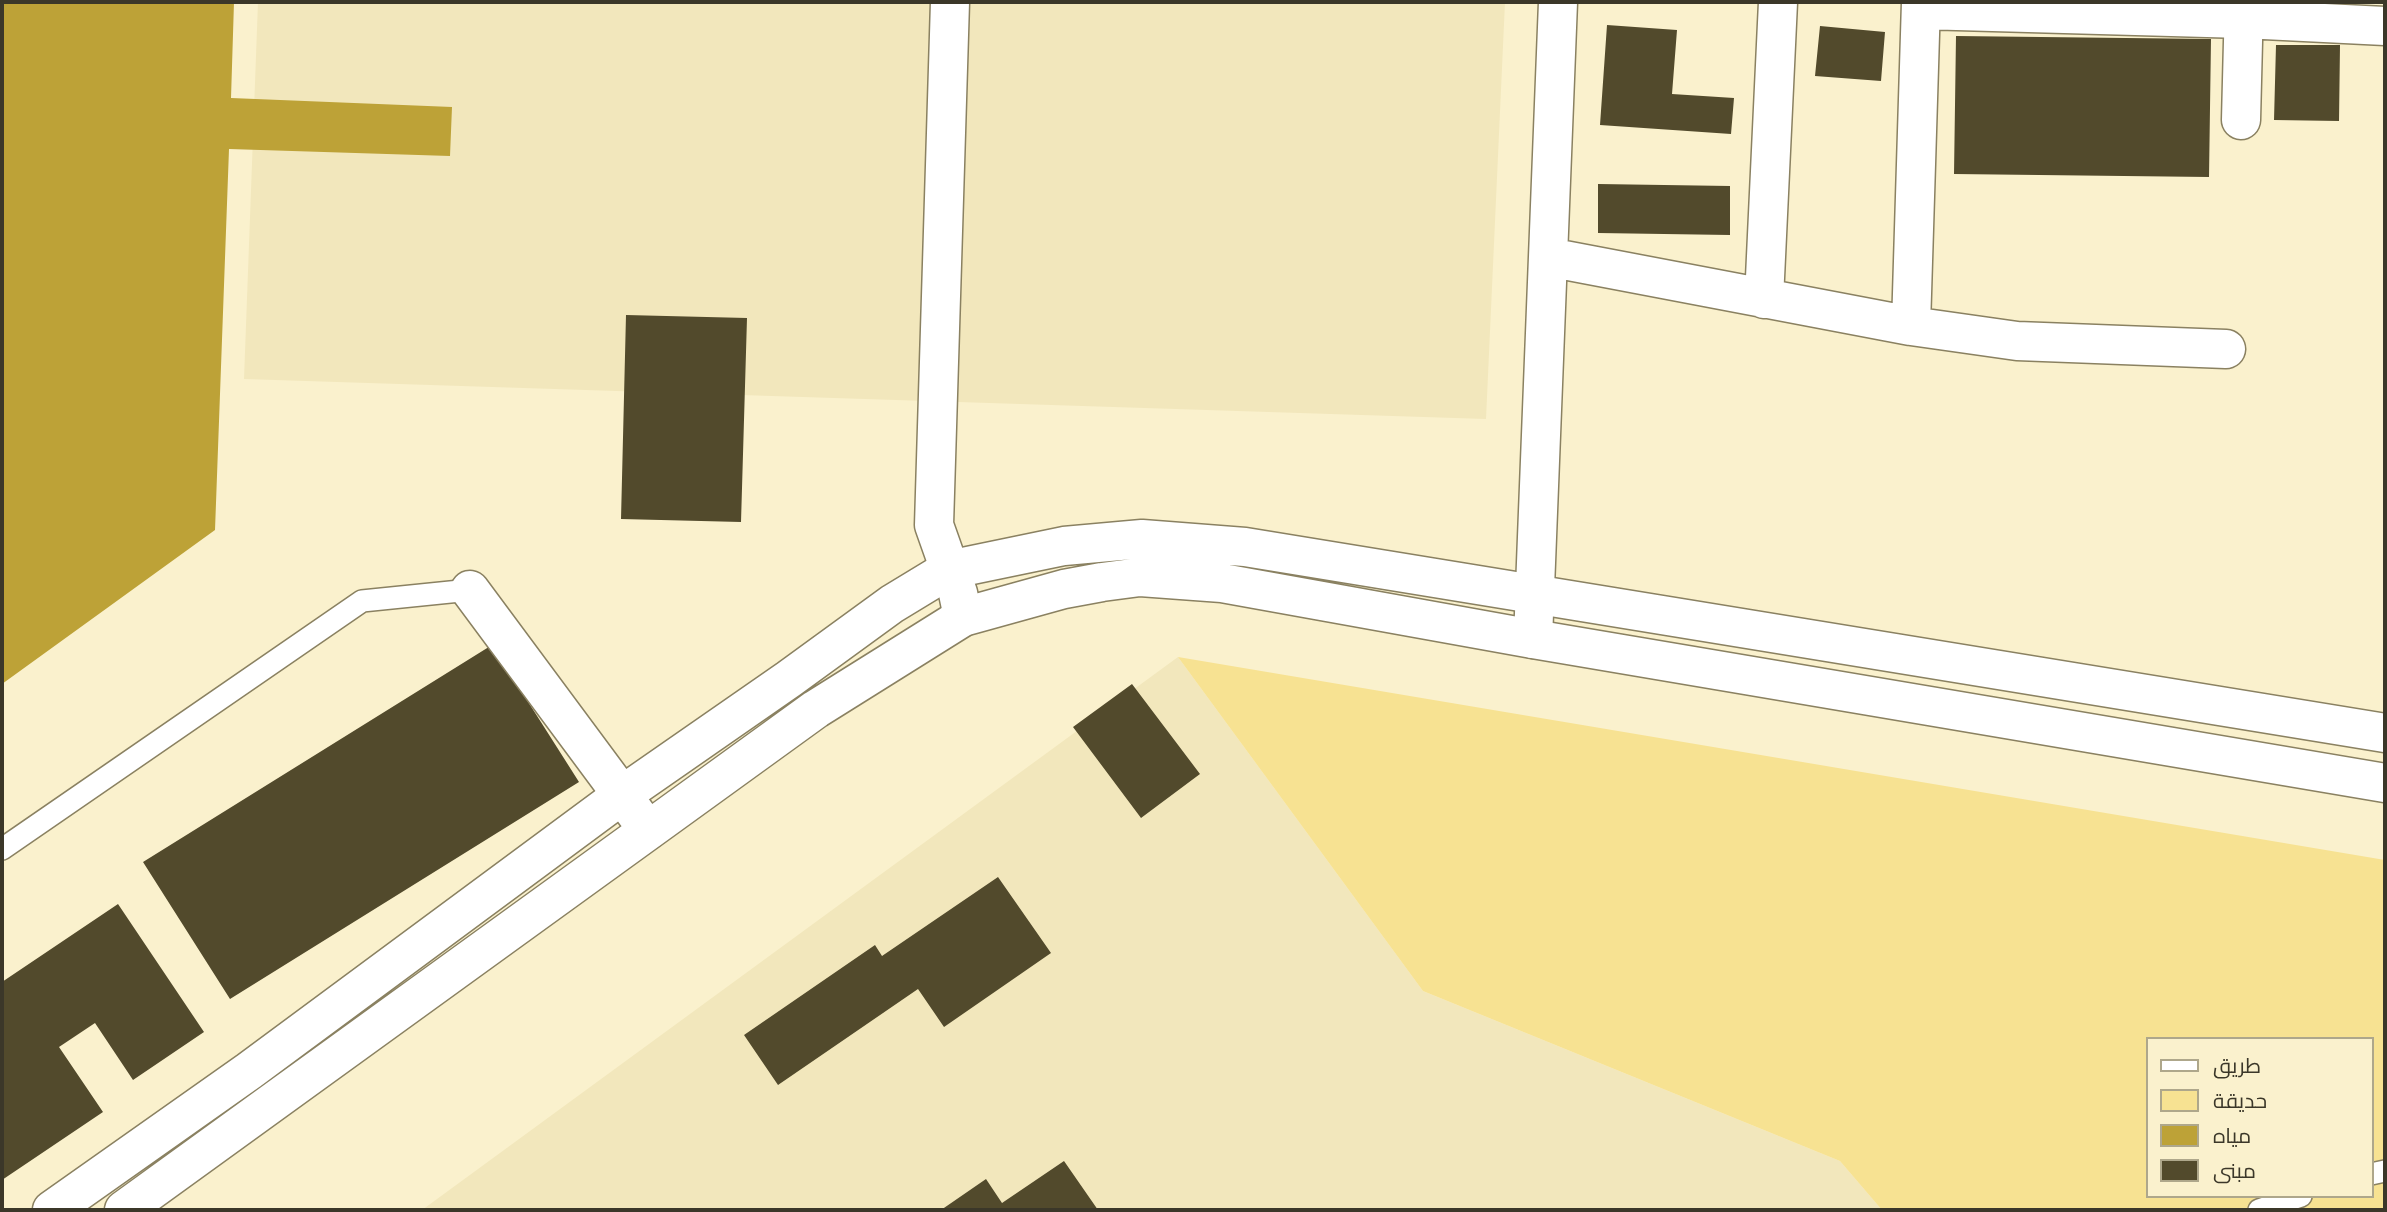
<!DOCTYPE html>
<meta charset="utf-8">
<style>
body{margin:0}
#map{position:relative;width:2387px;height:1212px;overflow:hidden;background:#faf1cd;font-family:"Nunito Sans",Cairo,sans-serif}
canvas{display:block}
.frame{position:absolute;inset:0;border:4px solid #3b3729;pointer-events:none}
.legend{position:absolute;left:2146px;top:1037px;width:228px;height:161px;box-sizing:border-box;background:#faf1cd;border:2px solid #aea78b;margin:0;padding:9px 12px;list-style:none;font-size:21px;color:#3b3729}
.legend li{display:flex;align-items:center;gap:14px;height:35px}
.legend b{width:35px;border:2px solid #aea78b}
</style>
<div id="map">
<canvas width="2387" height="1212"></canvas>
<div class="frame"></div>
<ul class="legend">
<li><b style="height:9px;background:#fff"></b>طريق</li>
<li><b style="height:19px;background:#f7e292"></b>حديقة</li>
<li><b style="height:19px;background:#bda237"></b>مياه</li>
<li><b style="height:19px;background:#524a2c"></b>مبنى</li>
</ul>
</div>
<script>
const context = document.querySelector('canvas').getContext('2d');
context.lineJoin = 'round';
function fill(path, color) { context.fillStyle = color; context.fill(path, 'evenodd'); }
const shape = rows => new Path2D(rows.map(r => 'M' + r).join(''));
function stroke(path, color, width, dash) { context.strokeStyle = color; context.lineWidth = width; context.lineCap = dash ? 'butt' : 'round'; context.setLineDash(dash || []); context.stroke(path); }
fill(shape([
 [258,2,1505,2,1486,419,244,379],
 [1178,657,1423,991,1840,1161,1882,1210,422,1210]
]), '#f2e7bc');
fill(shape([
 [1178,657,2385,860,2385,1210,1882,1210,1840,1161,1423,991],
 [2147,1039,2371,1039,2371,1196,2147,1196]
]), '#f7e292');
fill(shape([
 [2,2,234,2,231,98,452,107,450,156,229,149,215,530,2,684]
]), '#bda237');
fill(shape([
 [1607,25,1677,30,1672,94,1734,98,1731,134,1600,125],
 [1820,26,1885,32,1881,81,1815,76],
 [1956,36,2211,39,2209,177,1954,174],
 [2276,45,2340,45,2339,121,2274,120],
 [1598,184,1730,186,1730,235,1598,233],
 [626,315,747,318,741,522,621,519],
 [492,645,579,782,230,999,143,862],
 [1132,684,1200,774,1141,818,1073,727],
 [998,877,1051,953,944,1027,918,989,778,1085,744,1035,875,945,882,956],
 [118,904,204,1032,133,1080,95,1023,59,1047,103,1112,2,1180,2,982],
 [1064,1161,1098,1210,941,1210,986,1179,1002,1203]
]), '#524a2c');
const lane = shape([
 [2,849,362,601,470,590],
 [2371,1174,2385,1171],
 [2259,1210,2301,1196]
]);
const street = shape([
 [950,2,934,525,958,593,963,617],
 [1921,10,2243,19,2385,26],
 [2241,120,2244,2],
 [1548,257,1911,326,2017,341,2226,349],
 [1764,299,1778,2],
 [1911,326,1921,2],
 [470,590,648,830],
 [1533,639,1558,2]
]);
const secondary = shape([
 [52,1210,249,1071,622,795,789,679,892,604,948,570,1064,546,1142,539,1245,547,2385,733],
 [124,1210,816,709,963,617,1064,589,1102,582,1140,577,1222,583,1533,639,2385,783]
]);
stroke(lane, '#8a8161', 24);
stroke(street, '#8a8161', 41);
stroke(secondary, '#8a8161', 41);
stroke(lane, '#fff', 21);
stroke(street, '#fff', 38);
stroke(secondary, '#fff', 38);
</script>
